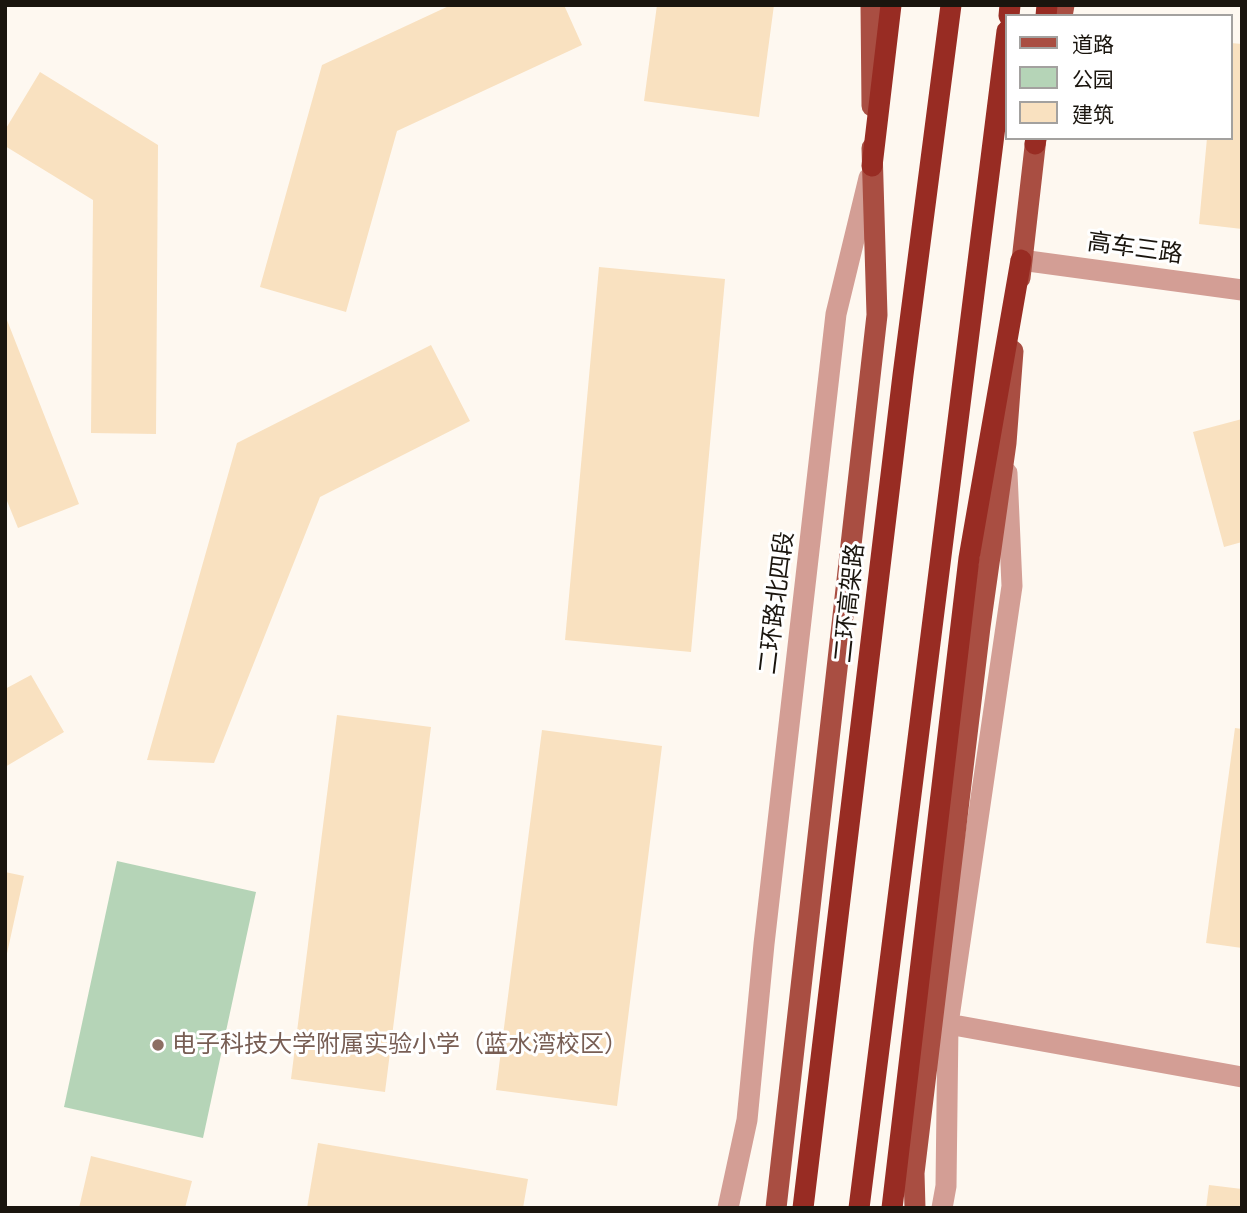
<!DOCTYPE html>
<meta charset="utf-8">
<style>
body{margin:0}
#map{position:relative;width:1247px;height:1213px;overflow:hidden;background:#fef8f0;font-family:Karla,"Noto Sans SC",sans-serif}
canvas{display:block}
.frame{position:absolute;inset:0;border:7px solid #1a150e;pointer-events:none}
.legend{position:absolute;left:1005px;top:14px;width:228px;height:126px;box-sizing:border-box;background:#fff;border:2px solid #a3a19f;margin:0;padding:9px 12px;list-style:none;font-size:21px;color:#1a150e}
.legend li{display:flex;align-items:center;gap:14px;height:35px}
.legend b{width:35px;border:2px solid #a3a19f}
</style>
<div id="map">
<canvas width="1247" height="1213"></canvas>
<div class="frame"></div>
<ul class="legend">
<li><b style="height:9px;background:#a94e42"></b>道路</li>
<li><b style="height:19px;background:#b5d4b7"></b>公园</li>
<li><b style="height:19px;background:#f9e1c0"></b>建筑</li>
</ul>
</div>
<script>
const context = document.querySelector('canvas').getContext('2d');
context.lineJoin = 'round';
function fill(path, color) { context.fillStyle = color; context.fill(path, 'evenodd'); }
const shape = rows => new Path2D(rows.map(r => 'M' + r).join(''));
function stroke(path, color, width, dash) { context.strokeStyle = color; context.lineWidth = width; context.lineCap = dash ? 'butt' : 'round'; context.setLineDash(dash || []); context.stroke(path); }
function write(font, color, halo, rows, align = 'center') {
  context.font = font + ' Karla,"Noto Sans SC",sans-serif'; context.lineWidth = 6; context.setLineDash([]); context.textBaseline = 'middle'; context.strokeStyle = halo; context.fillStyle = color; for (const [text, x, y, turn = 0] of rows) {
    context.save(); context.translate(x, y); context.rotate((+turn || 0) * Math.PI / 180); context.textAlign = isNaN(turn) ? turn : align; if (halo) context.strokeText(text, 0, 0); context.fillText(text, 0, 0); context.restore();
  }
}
fill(shape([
 [117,861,256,892,203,1138,64,1107]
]), '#b5d4b7');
fill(shape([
 [451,5,564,5,582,45,397,131,346,312,260,287,322,65],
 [657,5,774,5,759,117,644,101],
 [1231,43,1242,44,1242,229,1199,224,1207,138,1231,138],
 [40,72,158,145,156,434,91,433,93,200,5,146,5,130],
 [599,267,725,279,691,652,565,640],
 [5,315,79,504,18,528,5,496],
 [431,345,470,421,320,497,214,763,147,760,237,443],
 [1242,419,1242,542,1224,547,1193,432],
 [31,675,64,732,5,767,5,689],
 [337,715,431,727,385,1092,291,1079],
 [1235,728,1242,729,1242,948,1206,943],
 [542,730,662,746,617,1106,496,1090],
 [5,872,24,876,6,958,5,957],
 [318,1143,528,1179,523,1208,307,1208],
 [91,1156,192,1181,185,1208,79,1208],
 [1209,1185,1242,1189,1242,1208,1206,1208]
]), '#f9e1c0');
stroke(shape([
 [1021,260,1242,290],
 [948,1024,1242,1077],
 [728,1208,747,1120,764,944,836,314,869,178],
 [942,1208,946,1186,948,1024,1012,586,1007,473]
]), '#d39e95', 21);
stroke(shape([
 [871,5,872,106],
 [1062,16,1064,5],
 [1020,278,1036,138],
 [776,1208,877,315,872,148],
 [915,1208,914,1173,980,627,1006,443,1013,351]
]), '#a94e42', 21);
stroke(shape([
 [1009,16,1010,5],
 [1046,16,1047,5],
 [1035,144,1036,138],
 [872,166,891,5],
 [803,1208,903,375,951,5],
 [859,1208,1007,31],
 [892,1208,969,558,1021,260]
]), '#982c23', 21);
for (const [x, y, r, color] of [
 [158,1045,7,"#8d6e63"]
]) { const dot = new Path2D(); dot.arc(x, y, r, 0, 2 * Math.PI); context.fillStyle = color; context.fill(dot); stroke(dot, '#fff', 2.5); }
write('24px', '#1a150e', '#fff', [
 ["高车三路",1135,249,8],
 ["二环路北四段",777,603,-83],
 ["二环高架路",850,603,-84]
]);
write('24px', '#785e54', '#fff', [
 ["电子科技大学附属实验小学（蓝水湾校区）",172,1045]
], 'left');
</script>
